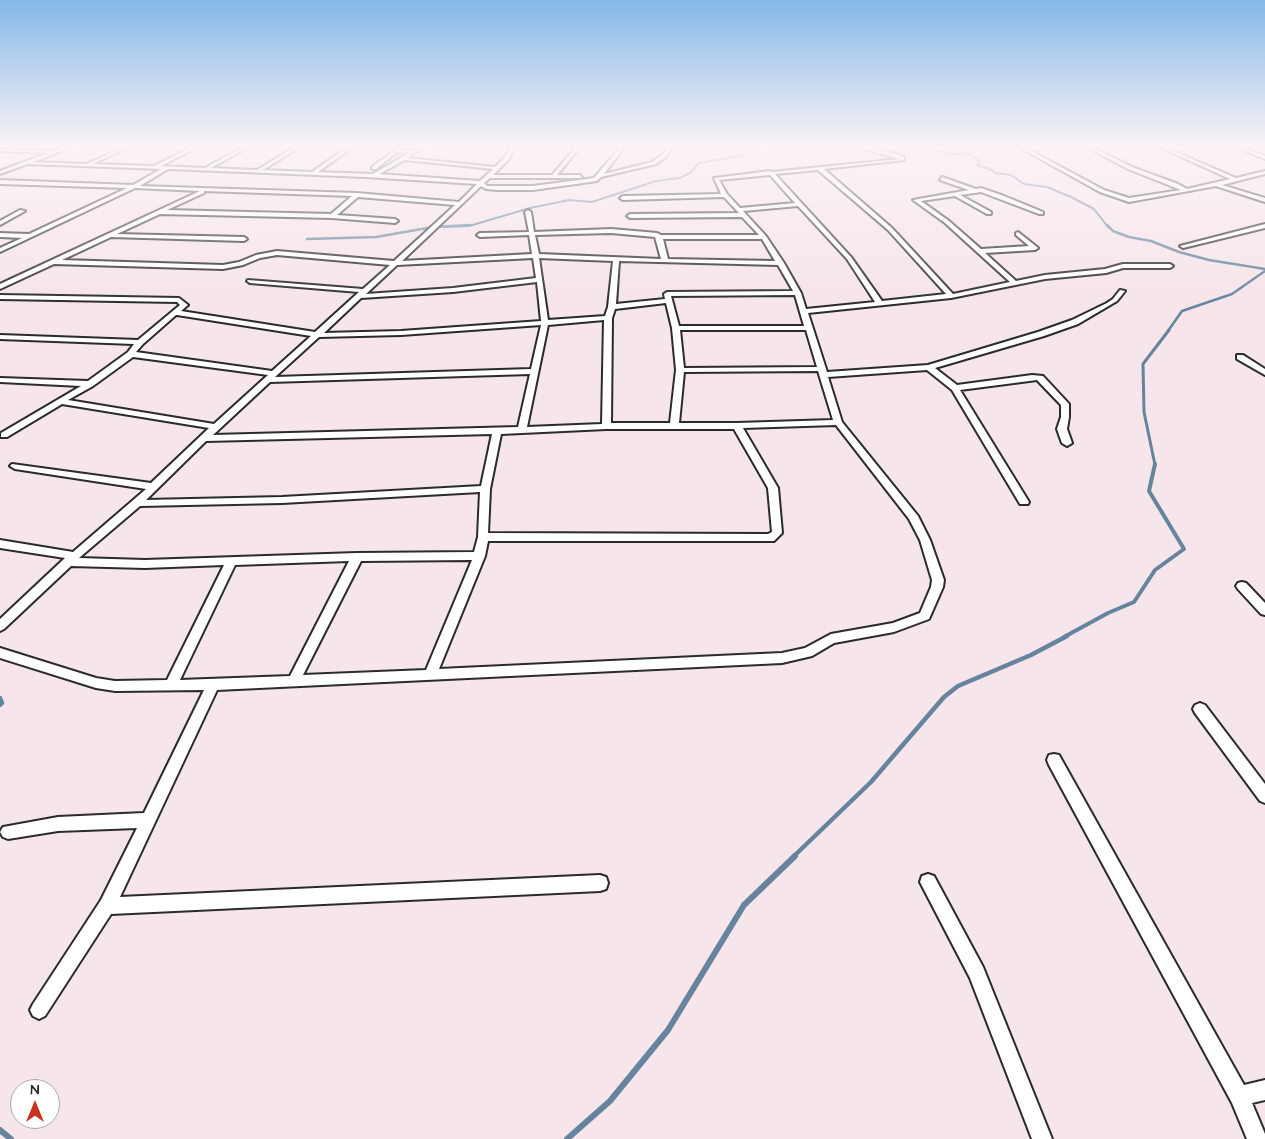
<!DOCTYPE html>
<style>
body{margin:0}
#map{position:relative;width:1265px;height:1139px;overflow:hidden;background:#f6e5ea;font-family:"Architects Daughter",sans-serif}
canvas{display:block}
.north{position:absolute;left:10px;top:1079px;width:50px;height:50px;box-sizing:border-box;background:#fff;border:1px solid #aaa;border-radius:50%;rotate:0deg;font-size:14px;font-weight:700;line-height:20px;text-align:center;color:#2b2b2b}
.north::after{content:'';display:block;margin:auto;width:18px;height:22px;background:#c8321e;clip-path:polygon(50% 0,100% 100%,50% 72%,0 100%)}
</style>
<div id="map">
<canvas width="1265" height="1139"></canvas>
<div class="north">N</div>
</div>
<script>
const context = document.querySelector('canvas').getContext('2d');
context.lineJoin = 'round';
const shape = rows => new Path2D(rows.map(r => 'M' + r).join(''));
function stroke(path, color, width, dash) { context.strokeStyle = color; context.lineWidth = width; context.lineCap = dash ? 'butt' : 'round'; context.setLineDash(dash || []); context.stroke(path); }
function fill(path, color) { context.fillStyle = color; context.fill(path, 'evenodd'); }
stroke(shape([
 [904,145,953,154,974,153,958,145],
 [963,153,971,155,980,162,977,165,992,170,995,173,1011,175,1024,184,1047,187,1071,197,1094,209,1108,227],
 [444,227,469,226,530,208,569,200,592,202,656,181,680,178,690,173,699,163,739,156,759,147,777,145]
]), '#66849d', 2);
stroke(shape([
 [1107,225,1113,231,1129,237,1151,241,1179,252,1209,260,1265,269],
 [307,239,376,237,433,227,471,225],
 [1168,331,1182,311,1232,294,1265,271]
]), '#66849d', 2.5);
stroke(shape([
 [1155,465,1144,412,1143,364,1169,330]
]), '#66849d', 3);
stroke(shape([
 [1064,637,1108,613,1134,602,1155,570,1184,549,1149,491,1155,464]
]), '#66849d', 4);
stroke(shape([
 [0,698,2,703,0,705],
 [793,857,871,782,944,697,958,686,1031,655,1067,636]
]), '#66849d', 4.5);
stroke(shape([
 [0,1130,11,1139],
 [567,1139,610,1101,668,1030,744,905,795,856]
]), '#66849d', 6);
const minor = shape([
 [71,145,76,145,34,162,87,164,128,145,133,145,93,164,154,166,196,145,201,145,161,166,205,168,247,145,252,145,211,168,257,170,298,145,303,145,263,170,312,172,351,145,356,145,318,172,373,174,409,153,397,152,376,169,372,169,372,167,402,145,406,145,401,150,412,151,421,145,426,145,408,158,495,167,504,158,512,145,516,145,508,160,493,175,552,175,578,145,582,145,557,175,580,175,582,178,490,178,484,183,487,186,533,186,594,178,622,145,626,145,604,174,652,162,662,155,670,145,674,145,666,157,656,164,601,177,597,181,533,190,497,190,486,189,481,186,402,261,532,254,529,235,480,237,477,235,480,233,529,232,525,212,528,210,531,212,534,232,611,229,657,233,661,235,759,235,742,217,630,218,627,216,630,214,739,213,724,197,623,200,620,198,623,196,721,194,714,178,770,171,772,172,900,159,863,149,865,147,893,153,904,157,904,160,824,169,892,228,953,294,1010,282,945,223,913,200,969,190,940,180,942,177,976,189,981,188,1004,196,1043,212,1043,214,1039,214,981,192,960,195,991,212,991,214,987,214,955,196,921,201,949,221,981,249,1029,246,1016,235,1016,233,1018,232,1037,247,1038,248,1035,250,985,253,1016,281,1045,275,1105,269,1123,264,1170,264,1173,266,1170,268,1123,268,1106,273,1045,279,951,298,808,313,827,372,928,365,1038,332,1072,320,1107,303,1113,299,1120,290,1125,291,1117,301,1078,324,1044,336,935,368,957,385,1032,375,1043,376,1069,404,1069,417,1067,429,1072,443,1067,446,1062,443,1057,429,1061,417,1061,405,1037,380,960,390,1029,502,1028,504,1020,504,952,390,927,370,828,377,842,422,918,516,930,540,944,580,943,587,929,619,894,632,834,643,812,656,782,663,217,690,120,897,600,875,606,877,608,883,606,889,600,891,111,914,45,1016,39,1019,33,1016,30,1010,33,1004,101,900,137,828,58,831,8,839,3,837,0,832,3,827,58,817,144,813,204,690,115,691,96,688,0,658,0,648,96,678,115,681,167,680,224,565,145,568,71,566,4,629,0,631,0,619,65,558,0,548,0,540,73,552,146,489,15,469,10,466,12,464,151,483,209,428,62,404,7,437,1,437,1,433,81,386,0,382,0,378,88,381,128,352,134,344,0,339,0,335,138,340,180,305,177,302,0,299,0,295,179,298,188,305,181,311,315,332,359,292,250,283,247,281,248,280,363,289,390,265,277,255,260,258,243,265,223,269,54,264,0,289,0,284,200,191,135,188,0,252,0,248,22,238,0,237,0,233,29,234,127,188,0,184,0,180,133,185,161,169,27,164,0,174,0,171,48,153,0,151,0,149,54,151,71,145],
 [405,160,493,169,480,181,379,174,405,160],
 [168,169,365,177,477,184,459,202,357,193,140,186,168,169],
 [818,170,888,230,946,294,882,301,851,257,775,174,818,170],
 [770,175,795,203,740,208,727,194,719,180,770,175],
 [204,191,352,196,331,214,167,210,204,193,204,191],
 [358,197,455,205,394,261,277,251,256,255,239,262,223,265,62,260,111,237,244,241,247,239,244,237,117,234,160,214,332,218,395,223,398,221,395,219,337,215,358,197],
 [798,206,847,259,875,302,806,309,801,293,784,263,766,236,743,211,798,206],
 [611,233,655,237,661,259,539,254,535,235,611,233],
 [663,239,762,239,775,261,668,259,663,239],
 [533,258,536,278,453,288,366,294,397,265,533,258],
 [539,258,613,261,608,307,605,316,548,320,539,258],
 [619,261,778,265,793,291,667,292,664,294,665,299,616,304,619,261],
 [537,282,541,321,401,331,324,333,361,298,453,292,537,282],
 [795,295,804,326,679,326,671,296,795,295],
 [666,303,672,328,676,370,670,423,611,423,612,318,615,309,666,303],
 [176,315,177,315,311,336,272,371,136,352,143,344,176,315],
 [604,320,602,424,527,427,548,325,604,320],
 [541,325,531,369,275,377,319,337,401,335,541,325],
 [680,330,806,330,817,367,684,368,680,330],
 [133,357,268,375,214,424,68,400,93,386,133,357],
 [818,371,833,420,737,423,679,423,684,372,818,371],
 [530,374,518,427,213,435,270,382,530,374],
 [836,425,909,519,920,540,932,580,931,587,920,613,893,623,831,634,805,648,782,653,439,669,485,556,488,541,774,541,782,533,778,488,743,428,836,425],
 [606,429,734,429,768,488,772,532,768,534,488,533,490,489,501,434,606,429],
 [492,434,481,486,282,497,146,500,206,441,492,434],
 [480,492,478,537,474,552,357,553,145,560,79,558,140,506,282,503,480,492],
 [472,560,426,670,303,675,361,561,472,560],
 [349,561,290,676,180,680,235,565,349,561],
 [452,145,457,145,458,146,456,147,452,145],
 [1015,145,1020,145,1104,190,1129,198,1181,190,1128,169,1083,145,1088,145,1132,167,1178,184,1187,189,1230,179,1155,145,1160,145,1236,178,1265,171,1265,174,1222,185,1265,198,1265,202,1216,186,1129,202,1100,192,1015,145],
 [1230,145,1235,145,1265,156,1265,159,1230,145],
 [20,210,25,211,0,225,0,221,20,210],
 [1265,224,1265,228,1183,248,1180,246,1265,224],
 [1237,355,1243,355,1265,369,1265,375,1237,359,1237,355],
 [1242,582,1246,583,1265,603,1265,615,1261,614,1238,589,1236,586,1238,583,1242,582],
 [1200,703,1205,705,1265,784,1265,803,1260,801,1195,713,1193,709,1195,705,1200,703],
 [1054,754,1059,755,1244,1085,1265,1080,1265,1100,1252,1103,1265,1134,1265,1139,1247,1139,1232,1103,1049,765,1047,760,1049,755,1054,754],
 [928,874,934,876,983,967,1052,1139,1032,1139,970,978,920,882,922,876,928,874]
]);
stroke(minor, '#2b2b2b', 4);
fill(minor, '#fff');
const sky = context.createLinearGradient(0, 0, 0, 304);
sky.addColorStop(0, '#84b8e8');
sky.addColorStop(0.48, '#fbf3f6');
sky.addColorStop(1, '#fbf3f600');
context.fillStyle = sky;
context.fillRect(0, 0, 1265, 304);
</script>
